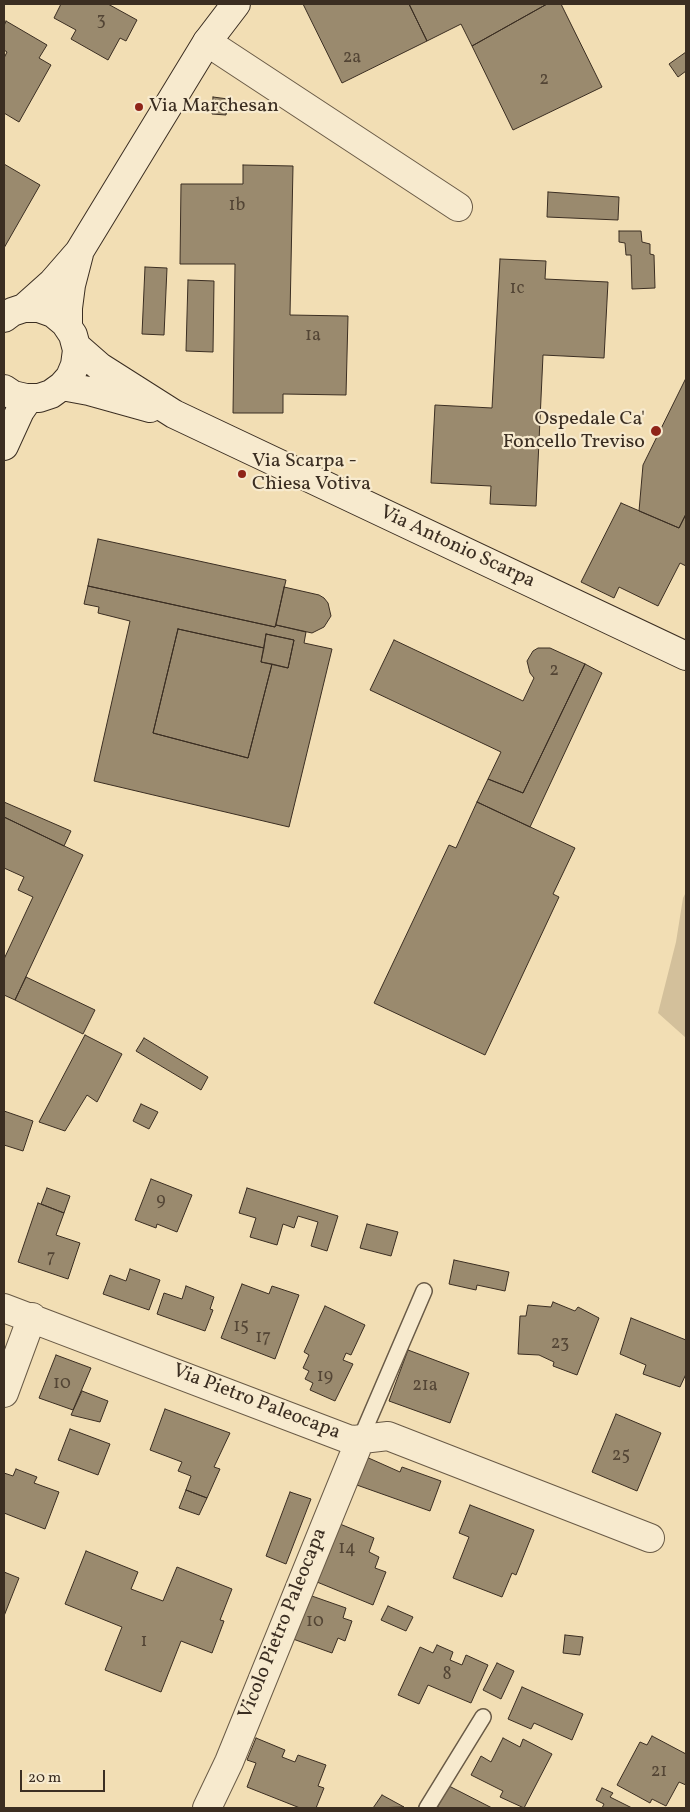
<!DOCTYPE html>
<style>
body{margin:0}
#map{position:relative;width:690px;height:1812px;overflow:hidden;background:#f2deb4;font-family:Vollkorn,serif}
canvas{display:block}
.frame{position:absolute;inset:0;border:5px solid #3b2e22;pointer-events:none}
.scale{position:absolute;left:20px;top:1770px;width:85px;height:22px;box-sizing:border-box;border:2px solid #3b2e22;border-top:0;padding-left:6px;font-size:15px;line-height:18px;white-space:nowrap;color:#3b2e22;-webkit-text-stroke:4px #f7eace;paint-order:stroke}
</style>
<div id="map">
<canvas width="690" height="1812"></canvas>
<div class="frame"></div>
<div class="scale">20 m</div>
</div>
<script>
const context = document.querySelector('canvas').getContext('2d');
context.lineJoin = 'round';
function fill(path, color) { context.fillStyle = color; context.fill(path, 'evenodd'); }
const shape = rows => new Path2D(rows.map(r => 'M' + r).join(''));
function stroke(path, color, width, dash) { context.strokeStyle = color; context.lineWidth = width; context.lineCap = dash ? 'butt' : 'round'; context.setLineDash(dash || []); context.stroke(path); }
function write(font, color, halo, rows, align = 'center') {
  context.font = font + ' Vollkorn,serif'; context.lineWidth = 4.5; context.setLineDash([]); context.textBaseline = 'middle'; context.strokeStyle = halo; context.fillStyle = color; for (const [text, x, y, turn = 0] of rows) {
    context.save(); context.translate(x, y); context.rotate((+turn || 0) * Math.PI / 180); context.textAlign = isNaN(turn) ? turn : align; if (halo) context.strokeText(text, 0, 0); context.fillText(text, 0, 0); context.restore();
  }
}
fill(shape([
 [686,892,686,1038,658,1013,676,942,683,898]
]), '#d3c09b');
const building = shape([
 [61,4,108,4,137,20,126,41,120,38,108,60,71,39,76,30,54,18,61,4],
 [303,4,409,4,427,41,342,83,303,4],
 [409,4,547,4,472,46,461,24,427,41,409,4],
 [547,4,561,4,602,87,513,130,472,46,547,4],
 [6,21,47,45,39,58,51,65,19,122,4,113,4,58,7,52,4,50,4,26,6,21],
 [686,52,686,71,678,77,669,64,686,52],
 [213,97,228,99,226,115,212,114,213,97],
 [4,164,40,185,4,248,4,164],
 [243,165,293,166,290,315,348,316,346,395,283,394,283,413,233,413,235,264,180,264,181,184,243,184,243,165],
 [548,192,619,197,618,220,547,217,548,192],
 [619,231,641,231,642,242,650,244,650,254,654,255,655,288,632,289,631,255,626,255,625,243,619,242,619,231],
 [500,259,546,261,545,279,608,282,604,358,543,355,536,506,490,504,491,486,431,483,435,405,492,408,500,259],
 [145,267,167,268,164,335,142,334,145,267],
 [188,280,214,281,213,352,186,351,188,280],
 [686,378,686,514,679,528,639,511,643,465,686,378],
 [621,503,679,528,686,514,686,566,680,563,658,606,619,587,614,598,581,582,621,503],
 [98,539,286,580,275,627,88,586,98,539],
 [88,586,275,627,276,625,306,632,304,643,332,649,289,827,94,781,130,621,98,613,99,607,84,604,88,586],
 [178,629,264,648,266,634,294,640,288,668,272,664,248,758,153,733,178,629],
 [284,587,319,595,324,598,328,603,331,616,324,627,312,633,276,625,284,587],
 [178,629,264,648,261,662,272,664,248,758,153,733,178,629],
 [266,634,294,640,288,668,261,662,266,634],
 [394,640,523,701,534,678,530,673,527,661,533,651,538,648,550,648,585,664,523,793,488,779,501,752,370,690,394,640],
 [585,664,602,673,530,827,477,802,488,779,523,793,585,664],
 [4,802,71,831,64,846,4,817,4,802],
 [477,802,575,848,553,894,559,897,485,1055,374,1003,449,845,456,848,477,802],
 [4,817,83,855,15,1000,4,995,4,959,33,897,18,890,24,877,4,868,4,817],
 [26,977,95,1010,83,1034,15,1000,26,977],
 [85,1035,122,1054,97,1102,87,1095,65,1131,39,1122,85,1035],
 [144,1038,208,1077,201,1090,136,1051,144,1038],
 [141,1104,158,1112,149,1129,133,1121,141,1104],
 [4,1111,33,1121,23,1151,4,1145,4,1111],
 [151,1179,192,1195,177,1232,157,1224,156,1228,135,1220,151,1179],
 [47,1188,70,1196,64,1213,41,1204,47,1188],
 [247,1188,338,1216,327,1251,311,1246,318,1222,298,1216,294,1228,283,1224,277,1245,250,1237,256,1218,239,1213,247,1188],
 [38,1203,64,1213,56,1235,80,1243,68,1279,18,1262,38,1203],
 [367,1224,398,1232,391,1256,360,1248,367,1224],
 [454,1260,509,1272,505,1291,477,1285,476,1290,449,1284,454,1260],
 [130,1269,160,1280,149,1310,103,1294,110,1275,126,1281,130,1269],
 [242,1284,269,1294,272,1286,299,1295,275,1359,221,1338,242,1284],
 [186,1286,214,1297,210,1309,213,1310,205,1331,157,1314,164,1293,182,1299,186,1286],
 [553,1302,575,1311,578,1307,599,1318,577,1375,553,1366,554,1362,539,1355,518,1354,520,1316,526,1316,528,1305,551,1307,553,1302],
 [325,1306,365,1325,351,1355,346,1353,343,1360,353,1364,335,1401,310,1390,313,1383,305,1379,309,1371,303,1368,309,1355,304,1352,325,1306],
 [631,1318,686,1340,686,1374,680,1387,643,1374,646,1365,620,1354,631,1318],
 [408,1350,469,1373,450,1423,389,1401,408,1350],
 [56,1355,91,1368,73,1410,39,1398,56,1355],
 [82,1391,108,1401,100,1422,71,1415,82,1391],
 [165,1409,230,1433,214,1467,220,1469,207,1498,186,1490,191,1476,178,1471,182,1462,150,1450,165,1409],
 [616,1414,661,1433,637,1491,592,1472,616,1414],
 [70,1429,110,1444,98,1475,58,1460,70,1429],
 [364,1456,400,1472,402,1467,441,1481,430,1511,354,1484,364,1456],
 [16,1469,37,1477,34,1483,59,1492,45,1529,4,1513,4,1473,13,1476,16,1469],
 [186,1490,207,1498,199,1515,179,1508,186,1490],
 [290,1492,311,1499,286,1564,266,1556,290,1492],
 [470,1505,534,1530,516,1575,512,1573,502,1597,453,1578,469,1537,459,1533,470,1505],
 [340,1524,374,1538,369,1552,379,1557,375,1568,386,1572,373,1605,317,1582,340,1524],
 [86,1551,138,1572,131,1589,163,1601,177,1567,232,1589,220,1620,224,1621,212,1653,181,1641,161,1692,105,1670,122,1627,65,1604,86,1551],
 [4,1572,19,1578,4,1616,4,1572],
 [309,1595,346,1608,343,1618,352,1621,345,1641,338,1638,332,1653,293,1639,309,1595],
 [388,1606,413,1617,406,1631,381,1620,388,1606],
 [565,1635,583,1637,580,1655,563,1653,565,1635],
 [437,1645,453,1652,450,1660,462,1665,466,1655,488,1665,471,1703,428,1685,419,1704,398,1695,420,1647,433,1653,437,1645],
 [497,1663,514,1671,501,1699,483,1690,497,1663],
 [522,1687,583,1714,572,1740,534,1723,531,1729,508,1719,522,1687],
 [652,1736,686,1754,686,1785,679,1782,666,1806,652,1799,650,1803,617,1785,640,1742,647,1745,652,1736],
 [256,1738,285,1750,282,1757,295,1762,298,1755,326,1765,318,1786,324,1788,316,1808,300,1808,247,1787,256,1763,247,1760,256,1738],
 [503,1738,520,1747,523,1739,552,1754,524,1808,500,1797,503,1791,471,1775,481,1756,491,1762,503,1738],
 [449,1786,492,1808,437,1808,449,1786],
 [602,1788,613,1793,610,1797,632,1808,602,1808,604,1804,596,1800,602,1788],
 [382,1795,404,1807,373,1808,382,1795]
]);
fill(building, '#9a8a6e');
stroke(building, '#3b2e22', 1);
const lane = shape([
 [360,1440,424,1291],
 [427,1808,483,1717]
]);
const street = shape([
 [207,42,458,207],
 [4,1308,348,1439,354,1440,388,1436,650,1538],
 [4,1393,32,1317],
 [207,1808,229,1762,360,1440]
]);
const secondary = shape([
 [24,308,52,283,79,252,207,42,236,4],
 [4,318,12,312,24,308,39,308,53,313,65,323,73,335,77,350,75,365,70,377,62,386,51,394,39,398,26,398,13,395,4,389],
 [68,327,68,308,71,285,79,254],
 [76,346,100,367,174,414,686,656],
 [62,386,89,391,150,408],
 [4,446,20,411,29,398]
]);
stroke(lane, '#695a46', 18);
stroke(street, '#695a46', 30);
stroke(secondary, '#3b2e22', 30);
stroke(lane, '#f7eace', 15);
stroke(street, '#f7eace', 28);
stroke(secondary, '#f7eace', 28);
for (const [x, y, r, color] of [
 [139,107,5,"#8f2418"],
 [656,431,6,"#8f2418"],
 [242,474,5,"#8f2418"]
]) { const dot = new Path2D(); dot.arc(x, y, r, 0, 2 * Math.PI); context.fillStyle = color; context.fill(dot); stroke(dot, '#f7eace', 2); }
write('18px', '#534535', null, [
 ["3",101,22],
 ["2a",352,59],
 ["2",544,81],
 ["1b",237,207],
 ["1c",517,290],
 ["1a",313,337],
 ["2",554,672],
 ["9",161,1202],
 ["7",51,1259],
 ["15",241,1328],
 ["17",263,1339],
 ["23",560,1345],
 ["19",325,1378],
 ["10",62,1385],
 ["21a",425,1387],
 ["25",621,1457],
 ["14",347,1550],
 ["10",315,1623],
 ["1",144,1643],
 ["8",447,1676],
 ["21",659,1773]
]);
write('20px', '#3b2e22', '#f7eace', [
 ["Via Marchesan",149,107],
 ["Ospedale Ca'",645,420,"right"],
 ["Foncello Treviso",645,443,"right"],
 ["Via Scarpa -",252,462],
 ["Chiesa Votiva",252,485]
], 'left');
write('20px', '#3b2e22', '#f7eace', [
 ["Via Antonio Scarpa",457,548,25],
 ["Via Pietro Paleocapa",256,1403,21],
 ["Vicolo Pietro Paleocapa",284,1624,-68]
]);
</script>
